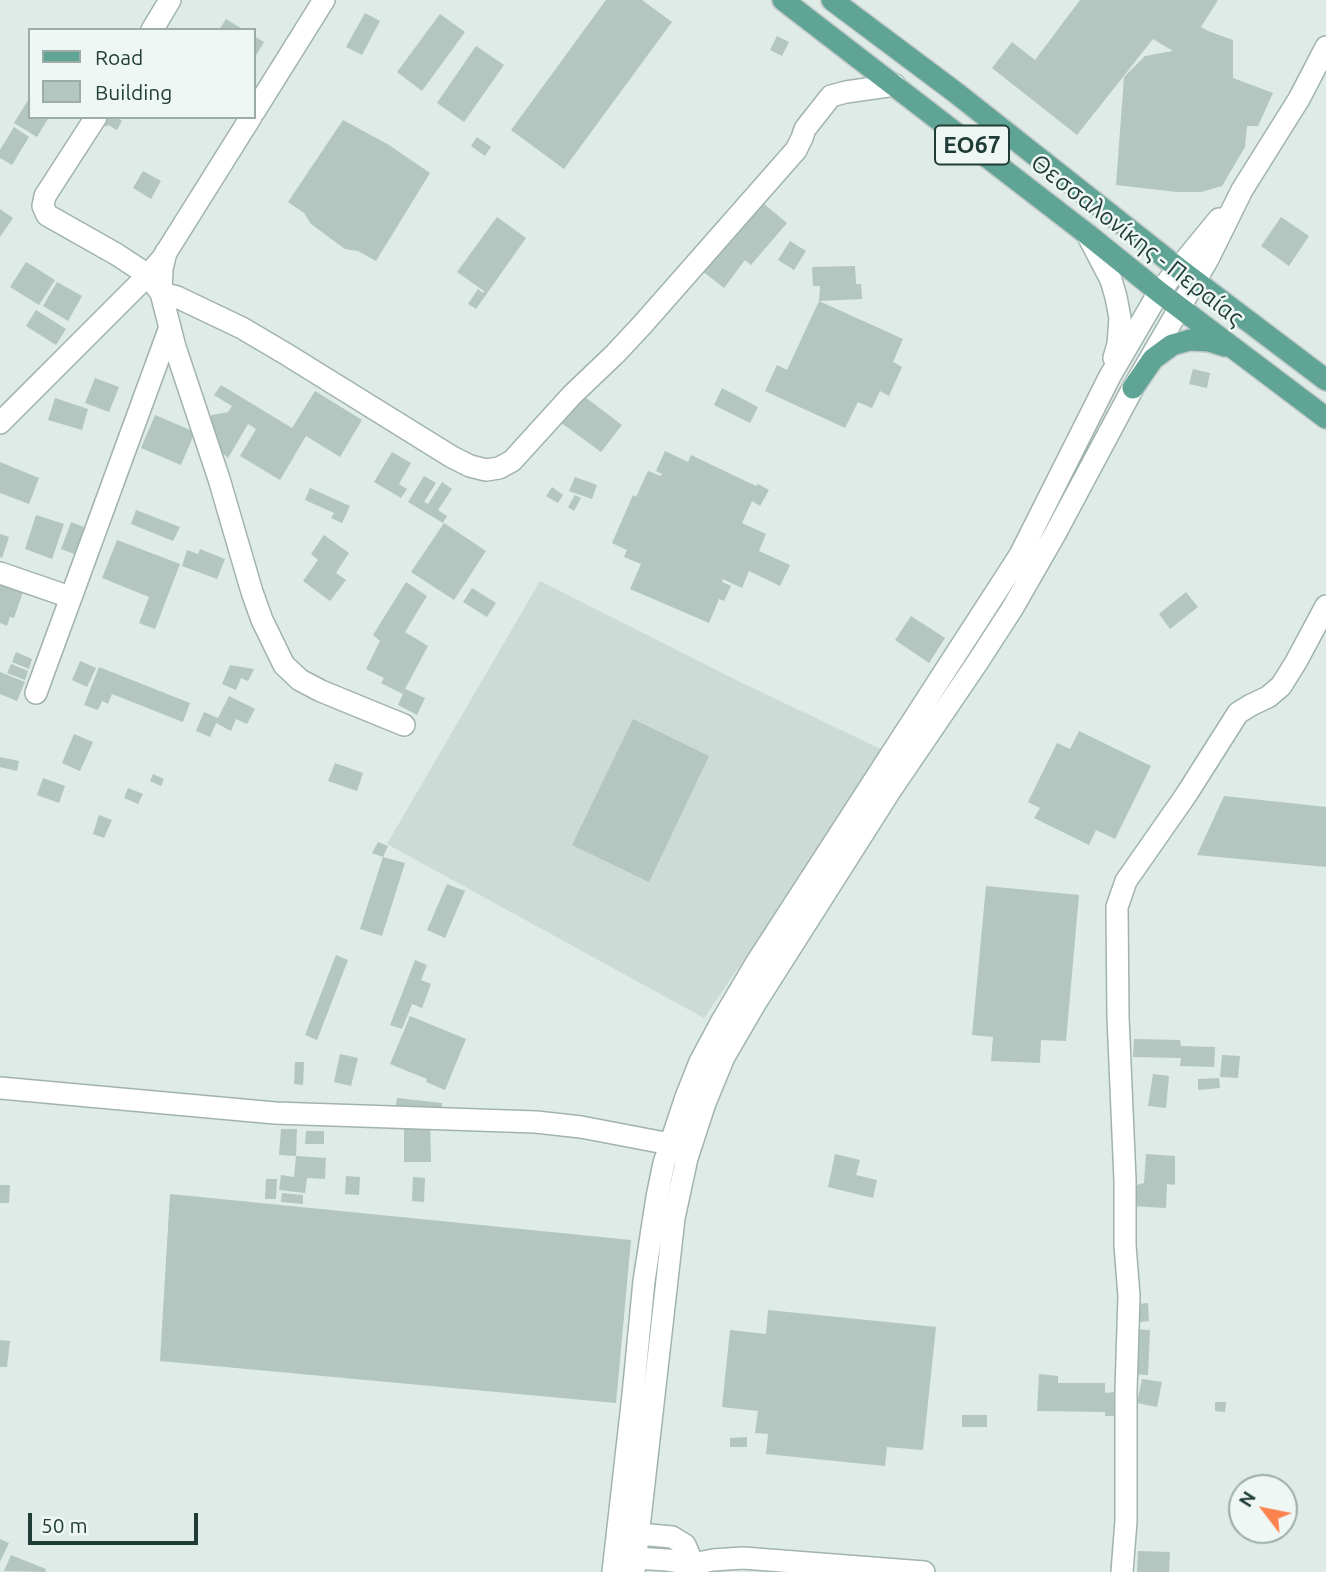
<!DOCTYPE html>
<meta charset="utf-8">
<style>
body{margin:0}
#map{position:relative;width:1326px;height:1572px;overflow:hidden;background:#deebe6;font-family:Ubuntu,sans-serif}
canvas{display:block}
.legend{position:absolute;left:28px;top:28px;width:228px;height:91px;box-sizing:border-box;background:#eff7f4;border:2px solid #9caca8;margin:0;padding:9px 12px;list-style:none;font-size:21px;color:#1f3c36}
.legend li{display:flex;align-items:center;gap:14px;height:35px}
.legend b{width:35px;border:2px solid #9caca8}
.north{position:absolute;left:1228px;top:1474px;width:70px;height:70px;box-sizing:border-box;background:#eff7f4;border:2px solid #9caca8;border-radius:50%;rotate:302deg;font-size:19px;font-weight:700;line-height:28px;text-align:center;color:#1f3c36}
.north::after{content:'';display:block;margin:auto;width:24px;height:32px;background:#fb824c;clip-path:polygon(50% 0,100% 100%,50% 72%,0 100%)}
.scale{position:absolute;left:28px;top:1513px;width:170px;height:32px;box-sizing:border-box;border:4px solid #1f3c36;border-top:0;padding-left:9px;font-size:21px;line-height:24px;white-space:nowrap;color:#1f3c36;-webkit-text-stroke:5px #eff7f4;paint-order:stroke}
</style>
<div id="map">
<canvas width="1326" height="1572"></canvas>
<ul class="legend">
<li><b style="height:9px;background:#60a496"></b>Road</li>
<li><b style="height:19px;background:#b3c6bf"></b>Building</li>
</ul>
<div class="north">N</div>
<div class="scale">50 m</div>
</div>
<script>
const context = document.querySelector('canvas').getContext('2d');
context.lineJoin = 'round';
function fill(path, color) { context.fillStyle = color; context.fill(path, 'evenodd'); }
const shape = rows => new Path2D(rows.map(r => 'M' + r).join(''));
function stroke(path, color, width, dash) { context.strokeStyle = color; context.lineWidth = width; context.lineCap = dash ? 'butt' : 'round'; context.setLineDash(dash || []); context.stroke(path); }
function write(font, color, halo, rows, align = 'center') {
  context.font = font + ' Ubuntu,sans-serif'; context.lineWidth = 5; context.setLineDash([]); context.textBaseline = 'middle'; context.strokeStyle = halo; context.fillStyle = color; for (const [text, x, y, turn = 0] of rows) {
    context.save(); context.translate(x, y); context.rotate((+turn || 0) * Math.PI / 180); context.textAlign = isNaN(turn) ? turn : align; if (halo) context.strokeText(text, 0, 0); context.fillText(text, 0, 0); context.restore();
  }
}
fill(shape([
 [540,581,738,681,887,752,704,1018,387,844]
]), '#ccdbd5');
fill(shape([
 [606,0,642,0,672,22,564,169,511,130],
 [1080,0,1218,0,1201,27,1208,31,1233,40,1233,78,1273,93,1258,126,1247,126,1245,147,1222,186,1201,192,1177,192,1116,185,1124,77,1145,56,1173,51,1153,39,1077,135,992,68,1012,42,1035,60],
 [365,13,380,21,362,55,346,47],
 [440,14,465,32,422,91,397,72],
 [226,19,244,30,219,30],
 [254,36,264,42,254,59],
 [777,36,789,42,782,56,770,50],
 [476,46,504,65,464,122,437,103],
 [30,97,30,117,49,117,37,137,14,123],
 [101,117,116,117,122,121,117,130,108,125,107,127,98,122],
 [343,120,389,145,430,173,376,261,358,251,345,249,311,224,304,213,288,202],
 [14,127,29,137,12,165,0,158,0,150],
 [477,137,491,147,485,156,471,146],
 [143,171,161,181,151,199,133,188],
 [763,203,787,223,751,265,745,260,724,288,697,267,718,239,727,246],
 [0,209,13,218,0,237],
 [497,217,526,238,476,309,468,304,478,289,483,293,484,291,457,272],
 [1281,217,1309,236,1289,266,1261,246],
 [790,241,806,251,794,270,778,260],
 [26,262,55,280,39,305,10,287],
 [855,266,856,284,861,284,862,299,819,301,820,286,813,286,812,267],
 [57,282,82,296,68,321,43,306],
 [819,301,903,339,893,362,902,367,889,396,880,391,872,408,858,402,845,428,765,391,777,365,787,370],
 [36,310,66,329,56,345,26,326],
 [1193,369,1210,373,1207,388,1189,384],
 [95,378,119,387,109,412,85,403],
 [221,385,292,428,315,391,362,420,340,457,306,436,280,480,240,456,256,429,248,424,228,458,221,452,208,419,212,415,228,412,232,406,214,395],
 [722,388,758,407,750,423,714,405],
 [581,394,622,425,601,452,560,422],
 [55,398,88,409,82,430,48,420],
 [155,415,195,432,181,465,141,448],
 [665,451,688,462,691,455,756,486,758,484,769,490,760,506,752,501,742,523,766,534,759,551,790,565,780,586,749,571,742,588,723,579,722,582,731,586,724,601,719,599,709,623,630,589,641,564,624,557,627,550,612,543,633,495,636,497,648,471,661,476,662,474,656,471],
 [392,452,411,463,399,484,407,489,401,498,374,482],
 [0,462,39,478,29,504,0,493],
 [424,476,436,483,424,502,428,504,442,482,452,489,438,510,447,516,443,523,408,502],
 [575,477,597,485,592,499,569,491],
 [552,487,563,495,558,503,546,496],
 [310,488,350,506,342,523,331,518,334,513,305,500],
 [575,495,581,498,574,511,568,507],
 [136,510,180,527,173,541,131,524],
 [36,515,64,524,52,559,25,549],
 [71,522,87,528,77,555,61,549],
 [444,523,486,551,454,600,411,572],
 [0,534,9,537,2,558,0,557],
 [324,535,349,553,336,573,346,580,330,601,303,581,318,560,311,554],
 [117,540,180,564,155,629,139,623,149,597,102,578],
 [200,549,225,559,217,579,182,566,187,550,198,554],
 [406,582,427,596,405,632,428,646,405,689,425,698,417,715,398,705,403,694,381,683,384,678,366,669,380,641,373,635],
 [0,585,23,592,14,618,10,617,7,626,0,623],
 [472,588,496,603,487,617,463,602],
 [1186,592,1198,607,1170,629,1159,614],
 [911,616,945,638,929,663,895,640],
 [16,652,32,659,29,669,12,662],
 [80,661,96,668,87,687,72,680],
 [11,664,28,671,25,680,7,673],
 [230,665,254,669,248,681,241,678,236,690,222,684],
 [99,667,190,703,183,722,112,694,108,704,102,701,98,710,84,705],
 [0,672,25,682,17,701,0,694],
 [229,696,255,709,247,724,236,719,231,731,216,723,210,737,196,731,204,712,218,718],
 [633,719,709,756,649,882,572,845],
 [1079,731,1151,766,1115,839,1096,830,1089,845,1034,818,1040,808,1028,802,1057,743,1070,749],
 [74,734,93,742,80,771,62,763],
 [0,757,19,761,17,771,0,767],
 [335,763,363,773,357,791,328,781],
 [153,774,164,779,161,786,150,781],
 [43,778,65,786,59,803,37,795],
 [128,788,143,794,138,804,124,798],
 [1224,796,1326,807,1326,867,1197,855],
 [99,815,112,820,104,838,93,834],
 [378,842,388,846,383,857,405,863,382,936,360,929,383,857,372,853],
 [447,884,465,891,445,938,427,930],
 [986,886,1079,895,1066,1041,1041,1040,1040,1063,991,1061,993,1037,972,1035],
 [336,955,348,960,317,1040,305,1035],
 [415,960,427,965,421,980,431,984,422,1008,412,1004,402,1029,390,1025],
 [410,1016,466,1039,445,1090,426,1082,427,1079,390,1064],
 [1134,1039,1180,1040,1181,1046,1215,1047,1214,1067,1180,1066,1181,1058,1133,1057],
 [340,1054,358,1058,351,1086,334,1082],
 [1222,1055,1240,1056,1238,1078,1220,1077],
 [295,1062,304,1062,303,1085,294,1084],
 [1153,1074,1169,1076,1166,1108,1148,1106],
 [1219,1078,1220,1088,1198,1090,1198,1079],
 [397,1098,442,1103,441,1117,395,1112],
 [404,1120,430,1120,431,1162,404,1162],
 [281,1129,297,1129,296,1156,279,1155],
 [306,1131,324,1131,324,1144,305,1144],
 [835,1154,860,1160,856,1175,877,1180,873,1198,828,1187],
 [1146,1154,1175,1156,1175,1185,1167,1184,1166,1208,1131,1206,1133,1186,1144,1183],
 [296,1156,326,1158,325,1179,307,1178,305,1193,279,1190,281,1175,294,1177],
 [346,1176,360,1177,359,1195,345,1194],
 [413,1177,425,1178,424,1202,412,1201],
 [266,1179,277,1179,276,1199,265,1199],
 [0,1185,10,1185,9,1203,0,1203],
 [282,1193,303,1195,303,1204,281,1202],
 [170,1194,631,1240,616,1403,160,1361],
 [1148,1303,1149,1321,1132,1323,1131,1305],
 [768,1310,936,1327,923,1450,887,1447,885,1466,766,1454,768,1434,755,1433,758,1411,722,1407,730,1330,766,1334],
 [1132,1329,1150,1330,1148,1375,1131,1374],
 [0,1340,10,1341,7,1367,0,1367],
 [1039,1374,1058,1376,1058,1383,1105,1383,1105,1393,1116,1392,1117,1416,1105,1416,1105,1412,1037,1411],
 [1142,1379,1162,1382,1157,1407,1137,1403],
 [1215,1402,1226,1402,1225,1412,1215,1411],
 [962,1415,987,1415,987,1427,962,1427],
 [747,1437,747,1447,730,1447,730,1438],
 [0,1539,9,1543,0,1562],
 [1138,1551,1170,1552,1169,1572,1137,1572],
 [11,1555,46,1569,45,1572,4,1571]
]), '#b3c6bf');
const minor = shape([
 [152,30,170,0],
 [254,112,324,0],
 [96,117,45,196,43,206,47,215,116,254,148,275,161,293,175,347,219,479,252,592,262,620,284,665,300,680,321,691,404,725],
 [1087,234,1111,280,1116,297,1120,318,1118,344,1114,358],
 [166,252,162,269,161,293,177,297,242,328,286,354,452,457,470,466,486,470,499,468,512,461,572,395,615,354,643,324,796,150,802,138,805,129,831,96,846,92,895,85],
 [0,423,148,275,162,259,251,117],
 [0,573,70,597],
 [36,693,170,327],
 [0,1088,275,1113,536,1122,581,1127,670,1144],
 [638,1534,672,1537,685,1545,693,1564,693,1572],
 [636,1558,667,1560,693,1564,713,1560,743,1558,924,1572],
 [613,1572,633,1395,644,1281,657,1197,664,1163,686,1097,700,1062,723,1019,755,965,1020,555,1110,376,1159,292,1219,219],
 [634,1572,674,1218,687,1158,705,1103,724,1057,756,1002,890,791,977,663,1012,609,1055,534,1133,388,1208,259,1242,190,1299,99,1326,47],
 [1122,1572,1126,1521,1126,1390,1129,1296,1125,1245,1125,1180,1118,1017,1117,907,1126,881,1186,795,1238,713,1251,705,1268,697,1281,686,1296,662,1326,606]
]);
const primary = shape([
 [783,0,1087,234,1159,292,1326,418],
 [832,0,955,92,1178,268,1326,380],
 [1133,388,1153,359,1172,345,1190,340,1209,341,1225,346]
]);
stroke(minor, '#a1b3ae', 24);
stroke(primary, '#c0c8c7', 24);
stroke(minor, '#fff', 21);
stroke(primary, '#60a496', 21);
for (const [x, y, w] of [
 [972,145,74]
]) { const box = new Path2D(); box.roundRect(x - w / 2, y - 19.5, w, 39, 5); context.fillStyle = '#eff7f4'; context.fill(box); stroke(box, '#1f3c36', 2); }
write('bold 23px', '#1f3c36', null, [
 ["ΕΟ67",972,145]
]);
write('24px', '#1f3c36', '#eff7f4', [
 ["Θεσσαλονίκης - Περαίας",1137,240,38]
]);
</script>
